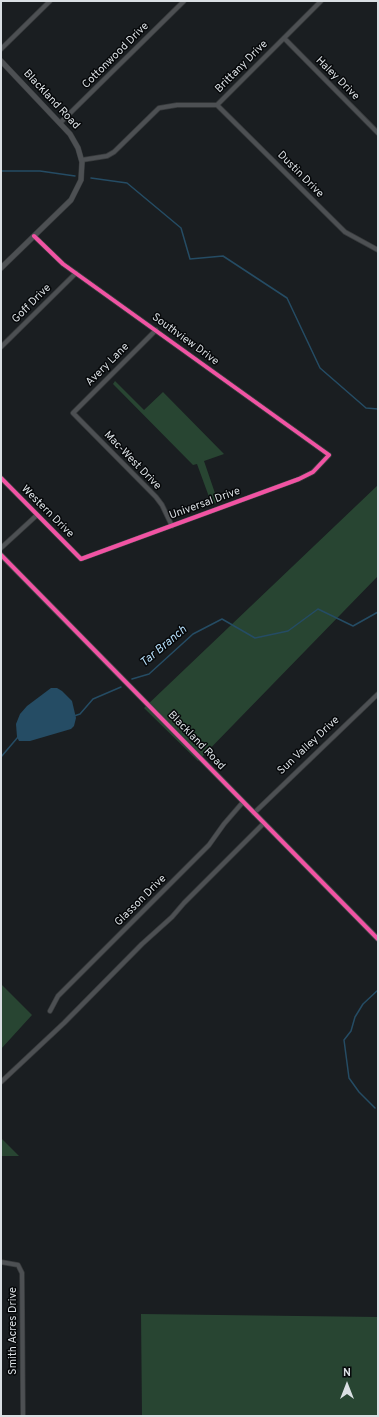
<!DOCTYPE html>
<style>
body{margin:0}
#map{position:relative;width:379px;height:1417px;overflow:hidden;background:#1a1e21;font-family:Overpass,sans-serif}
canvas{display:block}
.frame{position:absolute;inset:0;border:2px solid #dadfe3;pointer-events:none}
.north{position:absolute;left:327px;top:1365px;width:40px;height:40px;-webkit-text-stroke:3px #06080a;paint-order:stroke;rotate:0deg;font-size:11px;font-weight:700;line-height:16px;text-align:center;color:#dadfe3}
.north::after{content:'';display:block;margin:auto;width:14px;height:18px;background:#dadfe3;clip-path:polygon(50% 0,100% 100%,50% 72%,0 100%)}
</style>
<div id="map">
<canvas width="379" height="1417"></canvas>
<div class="frame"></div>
<div class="north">N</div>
</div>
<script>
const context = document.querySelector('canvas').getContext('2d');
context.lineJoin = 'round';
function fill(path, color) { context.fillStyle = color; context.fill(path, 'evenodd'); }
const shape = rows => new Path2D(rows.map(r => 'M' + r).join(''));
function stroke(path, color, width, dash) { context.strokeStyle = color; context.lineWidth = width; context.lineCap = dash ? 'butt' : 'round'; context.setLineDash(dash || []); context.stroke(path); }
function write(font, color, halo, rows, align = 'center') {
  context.font = font + ' Overpass,sans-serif'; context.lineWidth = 3; context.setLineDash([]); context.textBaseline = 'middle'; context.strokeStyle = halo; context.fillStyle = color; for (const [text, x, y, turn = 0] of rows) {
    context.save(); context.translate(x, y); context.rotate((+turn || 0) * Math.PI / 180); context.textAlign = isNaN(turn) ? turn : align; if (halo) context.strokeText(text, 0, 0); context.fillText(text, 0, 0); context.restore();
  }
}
fill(shape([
 [115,381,144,410,163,392,224,454,204,461,218,502,212,505,197,464,193,465,113,384],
 [378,485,378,576,198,761,144,708],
 [1,984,32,1015,1,1049],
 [1,1138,19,1156,1,1156],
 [141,1314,378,1317,378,1416,142,1416]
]), '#284532');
fill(shape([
 [51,688,57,688,62,691,72,701,76,718,74,726,71,729,30,741,19,741,17,737,16,724,20,714,27,706]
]), '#254c64');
stroke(shape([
 [1,171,40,171,75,176],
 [91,178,127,183,181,228,190,259,223,256,287,298,320,368,366,408,378,409],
 [132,679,149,674,193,634,222,619,255,638,288,631,318,609,353,626,378,612],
 [74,716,80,714,93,699,121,687],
 [1,757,18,737],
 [375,1108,359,1092,349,1078,344,1040,351,1031,355,1017,363,1004,378,990]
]), '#254c64', 1.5);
const minor = shape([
 [284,38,378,133],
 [1,49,50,1],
 [217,105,345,232,378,250],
 [60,123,184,1],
 [82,160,107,156,114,152,159,108,177,105,217,105,321,1],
 [156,330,73,413,156,497,162,505,172,526],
 [1,347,76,273],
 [1,478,81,559,299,479,313,472,329,455,63,264,34,236],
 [1,548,37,515],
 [254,813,378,694],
 [50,1011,58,996,209,845,224,824,243,802],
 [1,1082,64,1023,142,944,172,917,184,903,264,823],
 [1,1262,18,1265,22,1273,23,1416]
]);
const tertiary = shape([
 [1,61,70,134,78,148,82,162,81,180,71,200,1,268],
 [1,555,378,939]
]);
stroke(minor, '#383b3d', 5.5);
stroke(tertiary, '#383b3d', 6);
stroke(minor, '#4d5053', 4);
stroke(tertiary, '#4d5053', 5);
stroke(shape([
 [1,478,81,559,299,479,313,472,329,455,63,264,34,236],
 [1,555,378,939]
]), '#f153a3', 4);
write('11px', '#dadfe3', '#06080a', [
 ["Cottonwood Drive",116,56,-45],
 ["Brittany Drive",242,67,-45],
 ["Haley Drive",337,79,45],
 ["Blackland Road",51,100,47],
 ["Dustin Drive",300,175,45],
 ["Goff Drive",32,304,-45],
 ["Southview Drive",185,340,36],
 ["Avery Lane",108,365,-45],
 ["Mac-West Drive",132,461,46],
 ["Universal Drive",205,504,-20],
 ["Western Drive",47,512,45],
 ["Blackland Road",196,741,46],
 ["Sun Valley Drive",309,746,-43],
 ["Glasson Drive",141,901,-45],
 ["Smith Acres Drive",14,1331,-90]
]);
write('italic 12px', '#b4dcf7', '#06080a', [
 ["Tar Branch",164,647,-40]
]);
</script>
